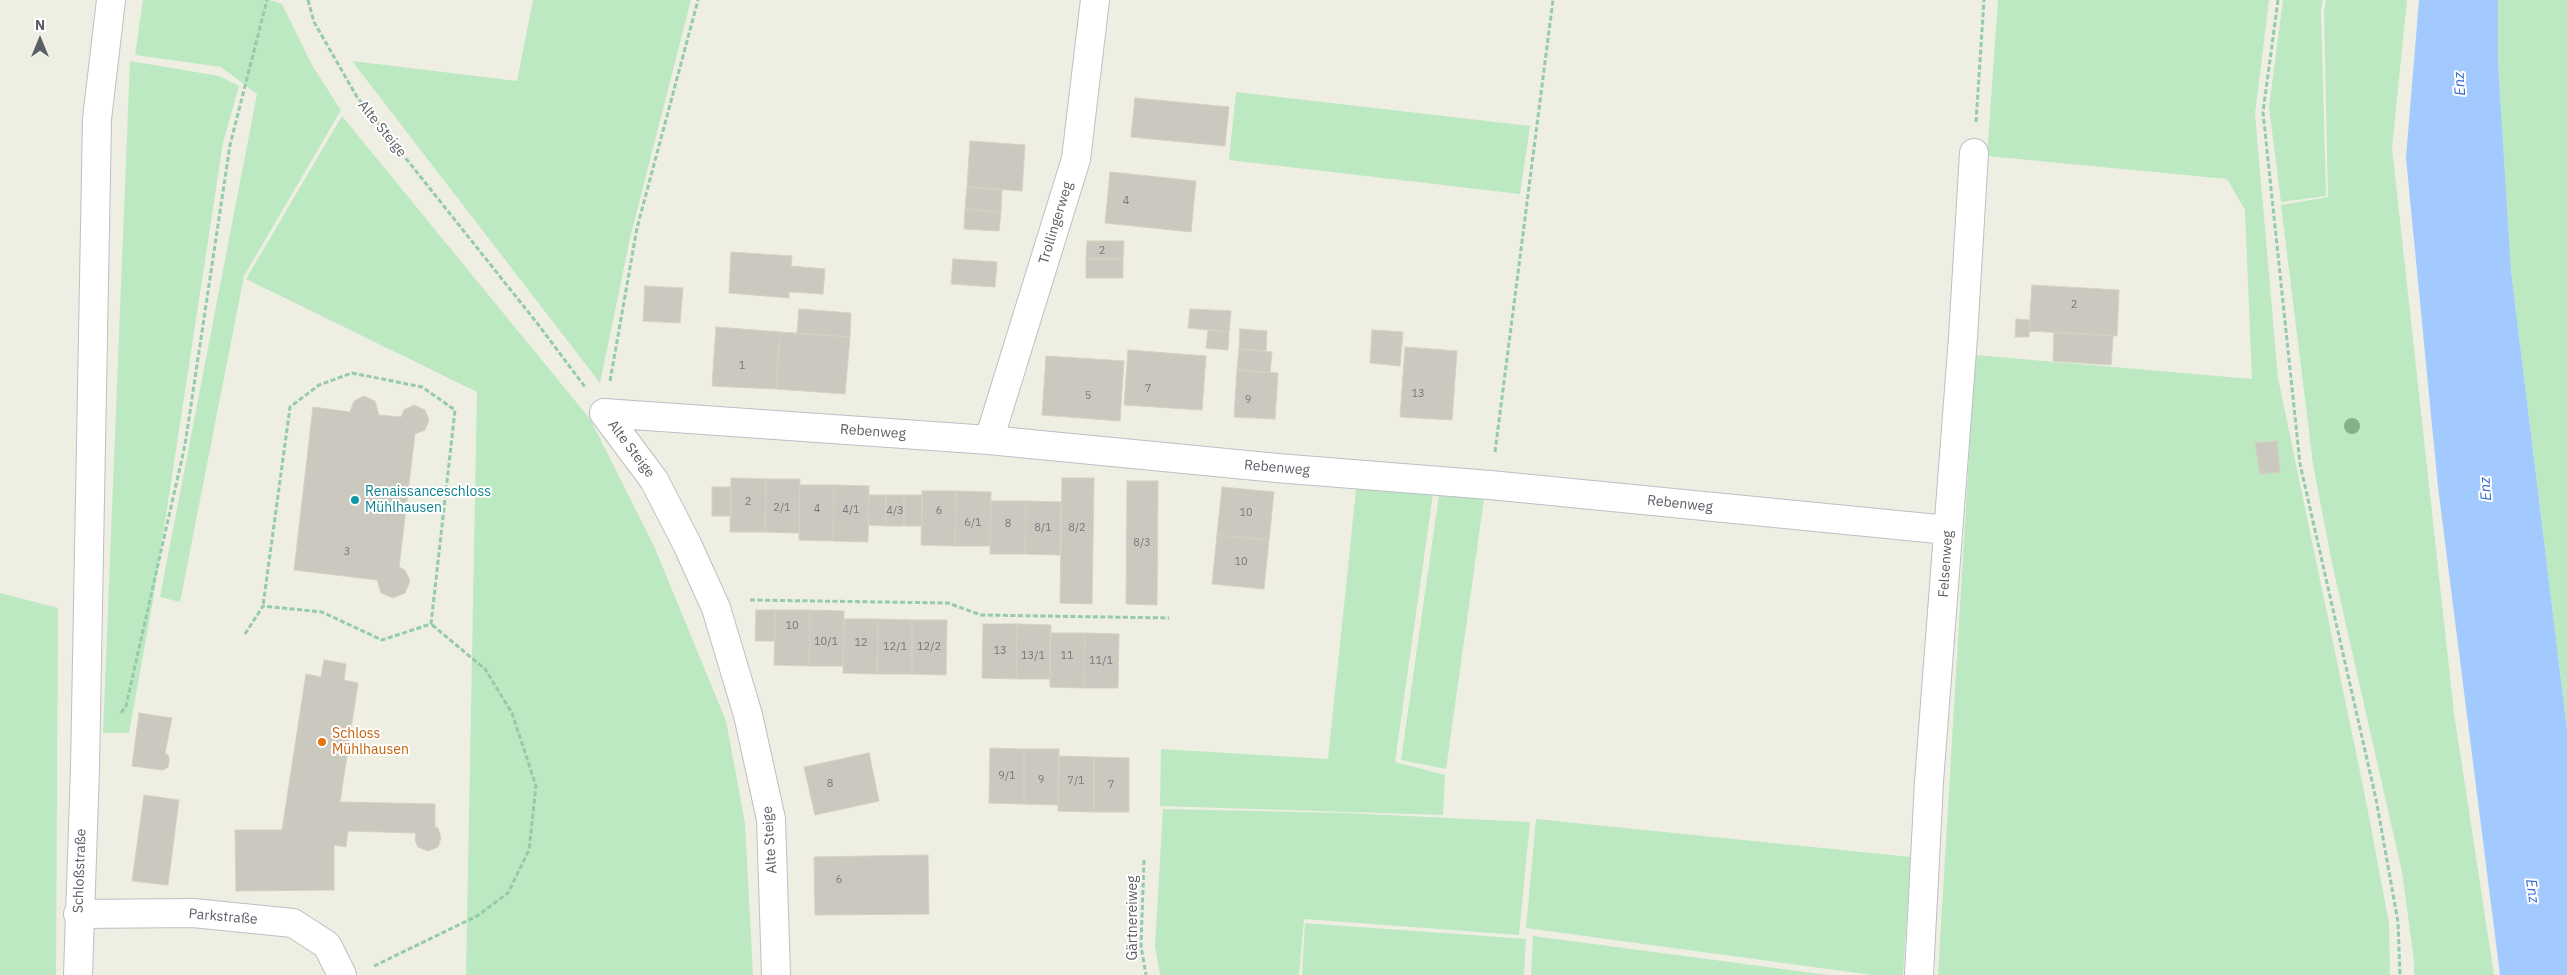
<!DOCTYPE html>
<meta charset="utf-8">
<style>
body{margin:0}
#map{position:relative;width:2567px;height:975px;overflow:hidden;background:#efeee2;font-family:"IBM Plex Sans",sans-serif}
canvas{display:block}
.north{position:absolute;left:15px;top:15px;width:50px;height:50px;-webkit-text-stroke:4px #fff;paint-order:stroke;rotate:0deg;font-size:14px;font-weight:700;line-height:20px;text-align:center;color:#5a5e65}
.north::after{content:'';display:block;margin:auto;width:18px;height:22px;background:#5a5e65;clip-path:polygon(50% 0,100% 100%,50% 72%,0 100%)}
</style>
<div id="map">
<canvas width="2567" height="975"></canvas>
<div class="north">N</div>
</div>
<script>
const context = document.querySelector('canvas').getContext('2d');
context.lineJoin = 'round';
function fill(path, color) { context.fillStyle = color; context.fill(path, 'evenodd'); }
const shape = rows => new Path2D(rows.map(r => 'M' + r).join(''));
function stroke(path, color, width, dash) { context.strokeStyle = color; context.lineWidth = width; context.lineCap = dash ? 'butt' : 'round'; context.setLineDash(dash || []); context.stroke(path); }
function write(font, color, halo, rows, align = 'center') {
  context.font = font + ' "IBM Plex Sans",sans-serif'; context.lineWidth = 4; context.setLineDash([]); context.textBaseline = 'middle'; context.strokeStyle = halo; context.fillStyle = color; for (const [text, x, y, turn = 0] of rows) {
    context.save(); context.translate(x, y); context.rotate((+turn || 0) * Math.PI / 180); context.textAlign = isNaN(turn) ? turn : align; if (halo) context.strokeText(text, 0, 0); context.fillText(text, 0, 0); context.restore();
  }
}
fill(shape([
 [143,0,270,0,282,4,313,67,341,110,244,276,180,602,160,597,257,94,221,67,135,55],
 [533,0,691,0,631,234,600,383,352,61,517,81],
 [1998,0,2269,0,2255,114,2278,378,2365,796,2389,923,2390,975,1938,975,1975,355,2252,379,2245,210,2227,179,1987,156],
 [2283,0,2323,0,2321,10,2326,196,2281,202,2269,106],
 [2326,0,2407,0,2392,148,2454,713,2494,975,2414,975,2414,961,2402,872,2332,563,2313,464,2281,205,2328,197,2324,11],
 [2498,0,2567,0,2567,729,2511,271,2498,62],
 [130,61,219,76,239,86,223,143,153,600,129,733,103,733],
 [1236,92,1530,126,1520,194,1229,160],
 [342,116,590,419,654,546,726,721,745,823,753,975,466,975,477,392,246,279],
 [1357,481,1434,487,1395,762,1445,775,1443,815,1160,806,1161,749,1328,759],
 [1440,488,1485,492,1446,769,1401,760],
 [0,593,58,608,56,975,0,975],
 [1163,809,1346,813,1530,822,1519,935,1304,919,1299,975,1160,975,1155,946],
 [1536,819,1911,857,1903,975,1872,975,1526,928],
 [1305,923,1526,939,1524,975,1302,975],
 [1533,936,1828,975,1531,975]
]), '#bce9c2');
fill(shape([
 [2419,0,2498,0,2498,62,2511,271,2567,729,2567,975,2500,975,2438,487,2406,158]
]), '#a2caff');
const building = shape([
 [1135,98,1229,107,1225,146,1131,137,1135,98],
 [970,141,1025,145,1022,191,967,187,970,141],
 [1110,172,1196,181,1191,232,1105,223,1110,172],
 [967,187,1002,190,1001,212,965,209,967,187],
 [965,209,1001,212,999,231,964,229,965,209],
 [1087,241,1124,241,1123,259,1086,259,1087,241],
 [731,252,792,256,791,266,825,269,823,294,789,292,789,298,729,293,731,252],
 [953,259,997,262,995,287,951,284,953,259],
 [1086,259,1123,259,1123,278,1086,278,1086,259],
 [2032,285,2119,290,2117,336,2029,331,2032,285],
 [645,286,683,288,680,323,643,321,645,286],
 [799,309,851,313,850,337,797,333,799,309],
 [1190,309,1231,311,1229,332,1188,328,1190,309],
 [2016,319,2030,320,2029,337,2015,337,2016,319],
 [716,327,780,332,776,389,712,386,716,327],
 [1240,329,1267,331,1266,351,1239,349,1240,329],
 [1208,330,1229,332,1228,350,1206,348,1208,330],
 [1372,330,1403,332,1400,366,1370,363,1372,330],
 [780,332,850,337,845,394,776,389,780,332],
 [2054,332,2113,336,2111,365,2053,361,2054,332],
 [1405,347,1457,351,1452,420,1400,417,1405,347],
 [1239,349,1272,352,1270,373,1237,370,1239,349],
 [1128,350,1206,356,1202,410,1124,405,1128,350],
 [1046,356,1124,361,1120,421,1042,415,1046,356],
 [1237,370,1278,373,1275,419,1234,417,1237,370],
 [364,396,375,401,379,415,401,417,404,410,414,405,425,410,429,420,425,430,415,434,399,567,405,570,410,581,405,593,393,598,381,593,377,580,294,570,313,407,350,412,354,401,364,396],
 [2277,441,2280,472,2260,474,2255,443,2277,441],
 [731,478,766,479,765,532,730,532,731,478],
 [1062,478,1094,478,1092,604,1060,603,1062,478],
 [766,479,800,479,799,533,765,532,766,479],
 [1127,481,1158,481,1157,605,1126,604,1127,481],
 [800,485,834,485,833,541,799,540,800,485],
 [834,485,869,486,868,542,833,541,834,485],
 [712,487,731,487,731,516,712,516,712,487],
 [1222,487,1274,492,1269,540,1217,535,1222,487],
 [922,491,956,491,955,546,921,545,922,491],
 [956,491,991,492,990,546,955,546,956,491],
 [869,495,886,495,886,526,868,525,869,495],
 [886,495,904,495,904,526,886,526,886,495],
 [904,495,922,495,922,526,904,526,904,495],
 [991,501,1026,501,1025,554,990,554,991,501],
 [1026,501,1061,502,1060,555,1025,554,1026,501],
 [1217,535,1269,540,1264,589,1212,584,1217,535],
 [756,610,775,610,775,641,755,641,756,610],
 [775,610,810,610,809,666,774,665,775,610],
 [810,610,844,611,843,666,809,666,810,610],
 [844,619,878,619,877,674,843,673,844,619],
 [878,619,912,620,912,674,877,674,878,619],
 [912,620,947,620,946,675,912,674,912,620],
 [983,624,1017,624,1016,679,982,678,983,624],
 [1017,624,1051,625,1050,679,1016,679,1017,624],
 [1050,633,1085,633,1084,688,1050,687,1050,633],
 [1085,633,1119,634,1118,688,1084,688,1085,633],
 [324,660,346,664,344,680,358,683,340,802,435,804,435,827,438,828,441,838,438,847,428,851,418,847,415,840,416,833,348,831,346,847,334,845,334,890,236,891,235,830,282,830,306,674,321,677,324,660],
 [139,713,172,718,165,753,169,756,169,762,168,767,163,770,132,766,139,713],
 [990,748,1024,749,1024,804,989,803,990,748],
 [1024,749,1059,749,1058,805,1024,804,1024,749],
 [869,753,879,801,815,815,804,767,869,753],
 [1059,756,1094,757,1094,812,1058,811,1059,756],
 [1094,757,1129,758,1129,812,1094,812,1094,757],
 [144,795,179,800,168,885,132,881,144,795],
 [928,855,929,914,815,915,814,857,928,855]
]);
fill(building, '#cac8bf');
stroke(building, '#d4d1c0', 1);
const street = shape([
 [604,413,989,440,1277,468,1490,485,1948,530],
 [604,413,654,480,687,544,716,608,748,715,771,819,776,975],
 [989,440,1076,159,1095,0],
 [78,914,193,913,293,923,327,945,342,975],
 [1919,975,1929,782,1963,337,1974,153]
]);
const secondary = shape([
 [78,975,85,768,97,119,111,0]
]);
stroke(street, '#bcbfc5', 30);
stroke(secondary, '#bdbfc7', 30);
stroke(shape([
 [308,0,314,22,357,97,537,323,585,387],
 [2278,0,2263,112,2300,464,2376,799,2398,922,2400,975],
 [1976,122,1984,0],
 [610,381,637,228,698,0],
 [1495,452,1553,0],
 [750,600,948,603,981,615,1169,618],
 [245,634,263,606,322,612,382,640,431,624,455,410,422,387,352,373,319,385,290,407,263,606],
 [121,713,126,706,185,445,230,145,267,0],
 [1144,860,1141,946,1146,975],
 [374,966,477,916,508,893,529,850,536,786,512,713,485,669,431,624]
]), '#94cbac', 3, [5, 2.5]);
stroke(street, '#fff', 28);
stroke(secondary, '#fff', 28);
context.fillStyle = '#83b386';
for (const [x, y] of [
 [2352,426]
]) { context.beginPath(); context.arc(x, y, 8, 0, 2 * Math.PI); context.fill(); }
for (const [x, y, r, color] of [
 [355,500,5,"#0f9aa8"],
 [322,742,5,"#e8710a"]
]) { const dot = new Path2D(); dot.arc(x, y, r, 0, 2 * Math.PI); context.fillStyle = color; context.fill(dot); stroke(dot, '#fff', 2); }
write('11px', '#76787c', null, [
 ["4",1126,201],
 ["2",1102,251],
 ["2",2074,305],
 ["1",742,366],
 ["7",1148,389],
 ["13",1418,394],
 ["5",1088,396],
 ["9",1248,400],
 ["2",748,502],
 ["2/1",782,508],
 ["4",817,509],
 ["4/1",851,510],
 ["4/3",895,511],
 ["6",939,511],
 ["10",1246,513],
 ["6/1",973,523],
 ["8",1008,524],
 ["8/1",1043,528],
 ["8/2",1077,528],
 ["8/3",1142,543],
 ["3",347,552],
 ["10",1241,562],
 ["10",792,626],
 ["10/1",826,642],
 ["12",861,643],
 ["12/1",895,647],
 ["12/2",929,647],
 ["13",1000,651],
 ["13/1",1033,656],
 ["11",1067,656],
 ["11/1",1101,661],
 ["9/1",1007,776],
 ["9",1041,780],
 ["7/1",1076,781],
 ["8",830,784],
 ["7",1111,785],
 ["6",839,880]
]);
write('14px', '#5a5e65', '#fff', [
 ["Alte Steige",382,129,51],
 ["Trollingerweg",1056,223,-73],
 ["Rebenweg",873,432,4],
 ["Alte Steige",631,449,53],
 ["Rebenweg",1277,468,5],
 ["Rebenweg",1680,504,6],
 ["Felsenweg",1946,564,-86],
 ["Alte Steige",770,840,-94],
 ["Schloßstraße",80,871,-88],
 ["Parkstraße",223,917,5],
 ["Gärtnereiweg",1133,918,-90]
]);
write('14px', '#0d838f', '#fff', [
 ["Renaissanceschloss",365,492],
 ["Mühlhausen",365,508]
], 'left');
write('14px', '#c56008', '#fff', [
 ["Schloss",332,734],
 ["Mühlhausen",332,750]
], 'left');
write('italic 15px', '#386dcf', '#fff', [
 ["Enz",2460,84,-94],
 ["Enz",2486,489,-94],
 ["Enz",2532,891,82]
]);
</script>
